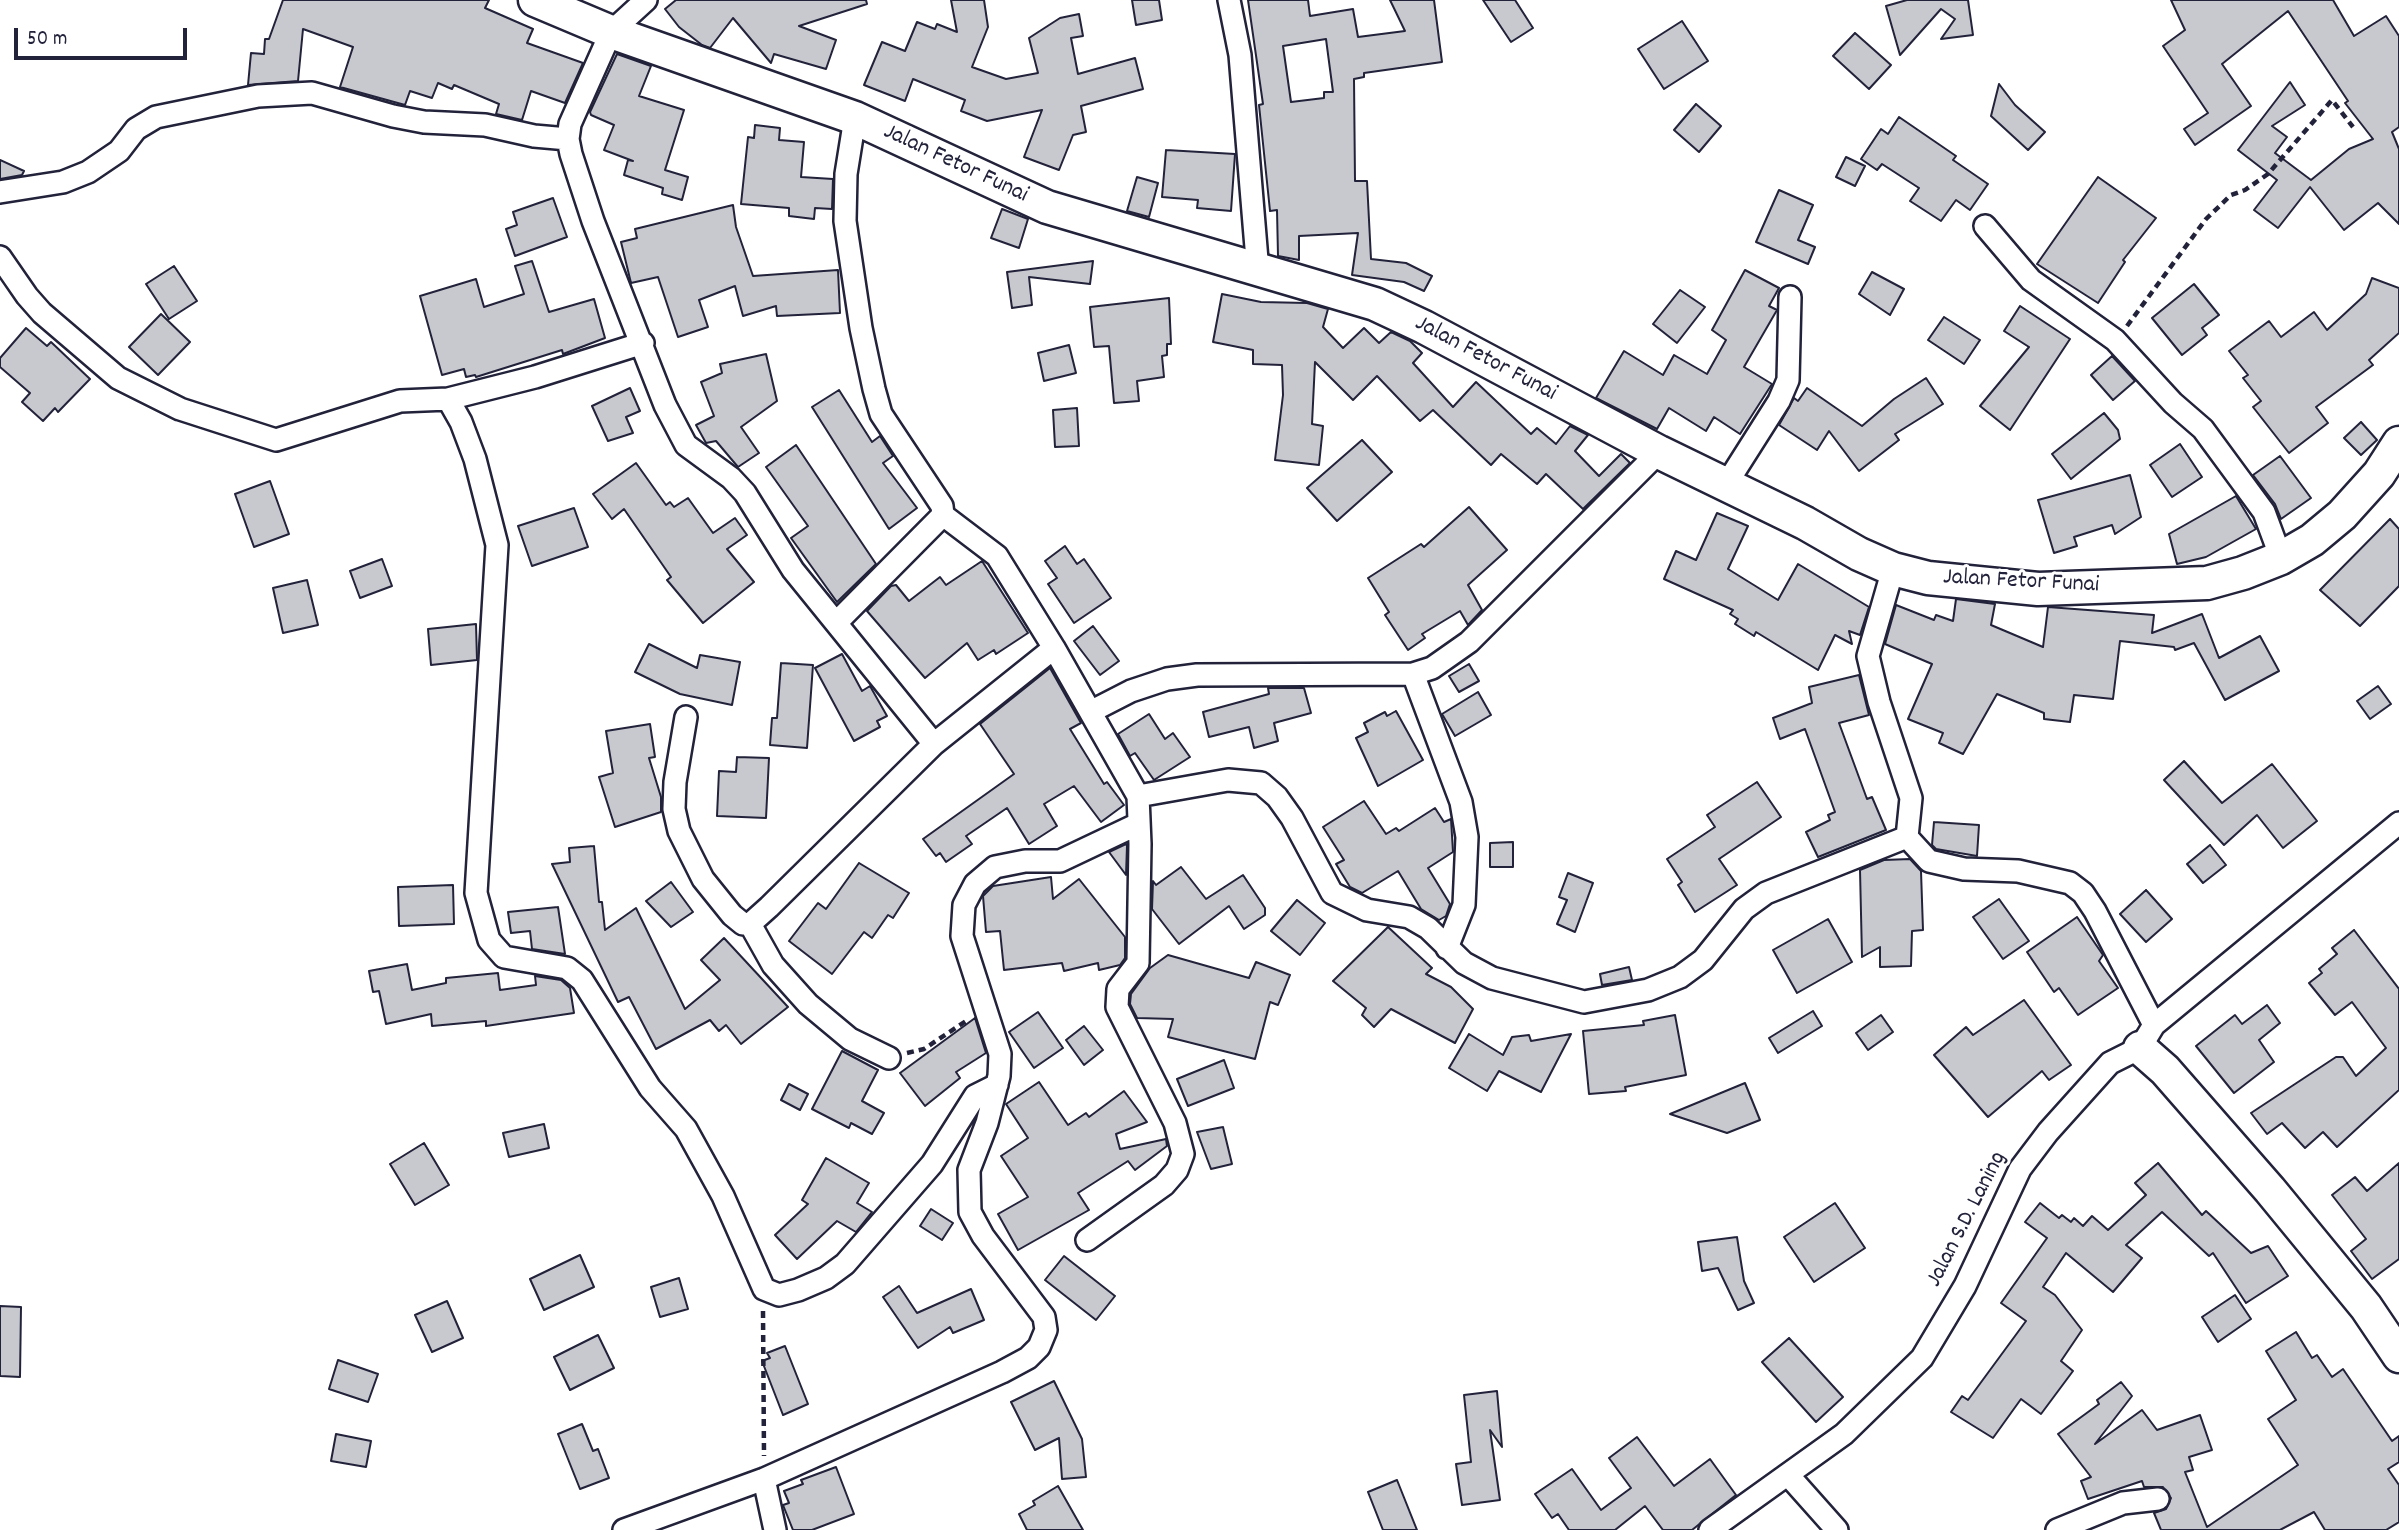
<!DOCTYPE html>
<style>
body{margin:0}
#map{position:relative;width:2399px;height:1530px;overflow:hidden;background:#fff;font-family:Dekko,sans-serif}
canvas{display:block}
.scale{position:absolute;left:14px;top:28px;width:173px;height:32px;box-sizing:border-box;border:4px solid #22223b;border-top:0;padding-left:9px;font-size:21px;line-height:24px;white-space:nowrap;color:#22223b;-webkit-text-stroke:5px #fff;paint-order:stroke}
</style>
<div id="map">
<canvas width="2399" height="1530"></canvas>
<div class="scale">50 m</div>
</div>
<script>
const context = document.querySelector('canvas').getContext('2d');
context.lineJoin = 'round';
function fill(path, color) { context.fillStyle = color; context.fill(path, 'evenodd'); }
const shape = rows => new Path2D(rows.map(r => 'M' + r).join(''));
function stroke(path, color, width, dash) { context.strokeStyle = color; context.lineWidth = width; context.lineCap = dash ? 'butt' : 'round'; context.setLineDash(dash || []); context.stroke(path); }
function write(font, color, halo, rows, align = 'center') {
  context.font = font + ' Dekko,sans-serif'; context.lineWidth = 6; context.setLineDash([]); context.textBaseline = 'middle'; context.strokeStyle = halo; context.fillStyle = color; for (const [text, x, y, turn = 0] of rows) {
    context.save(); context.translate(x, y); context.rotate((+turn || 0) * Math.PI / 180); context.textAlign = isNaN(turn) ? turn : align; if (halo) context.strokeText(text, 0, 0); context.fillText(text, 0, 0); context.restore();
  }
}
const building = shape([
 [283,0,489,0,485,8,533,29,527,43,583,63,565,103,531,91,522,120,496,114,499,104,454,85,452,89,438,83,432,98,410,91,405,105,340,87,353,47,303,29,298,81,248,85,251,53,264,54,265,39,269,39,283,0],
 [676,0,866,0,867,4,799,26,836,40,826,69,774,54,771,63,733,18,710,48,702,45,679,27,665,9,676,0],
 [951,0,984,0,988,27,972,67,1006,79,1038,73,1029,38,1060,18,1079,14,1083,36,1071,38,1078,74,1135,58,1143,89,1081,106,1086,132,1073,135,1059,170,1024,157,1042,110,987,121,961,111,965,100,913,79,905,101,864,85,882,42,905,51,917,22,935,29,937,24,957,32,951,0],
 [1132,0,1159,0,1162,20,1136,25,1132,0],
 [1248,0,1308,0,1310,16,1353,9,1358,37,1405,31,1390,0,1434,0,1442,62,1364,73,1364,77,1354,79,1355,181,1367,181,1371,259,1406,263,1432,276,1424,291,1404,282,1352,275,1358,233,1299,236,1299,260,1278,256,1277,210,1270,211,1259,105,1263,104,1248,0],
 [1326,39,1333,92,1324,92,1324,98,1291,102,1283,46,1326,39],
 [1483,0,1515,0,1533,28,1511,42,1483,0],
 [1907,0,1968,0,1973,35,1941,39,1955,19,1941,9,1900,55,1886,6,1907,0],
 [2171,0,2333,0,2354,36,2386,16,2399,36,2399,127,2392,132,2399,149,2399,224,2378,203,2344,230,2310,187,2278,228,2254,210,2277,180,2238,150,2290,82,2305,105,2272,126,2287,137,2275,153,2311,180,2349,149,2373,139,2345,103,2348,101,2288,11,2222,64,2251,106,2195,145,2184,129,2208,113,2163,46,2185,30,2171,0],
 [1682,21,1708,61,1664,89,1638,49,1682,21],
 [1855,33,1891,65,1869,89,1833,56,1855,33],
 [617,54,651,66,639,96,684,110,665,170,688,177,682,200,662,194,663,188,624,175,628,160,633,161,604,150,614,125,591,115,590,112,617,54],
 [1999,84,2015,105,2045,132,2028,150,1991,116,1999,84],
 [1696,104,1721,126,1699,152,1674,130,1696,104],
 [1899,117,1956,156,1953,160,1988,184,1970,210,1956,200,1941,221,1910,201,1919,188,1882,164,1877,170,1861,159,1881,129,1888,134,1899,117],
 [755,125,780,128,779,140,804,142,801,177,833,179,832,209,815,208,814,219,789,216,789,208,741,204,748,137,754,138,755,125],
 [1166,150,1235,154,1231,211,1197,208,1198,200,1162,197,1166,150],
 [1846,157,1865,166,1855,186,1836,177,1846,157],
 [0,160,24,171,22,175,0,179,0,160],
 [1137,177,1158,183,1149,217,1127,211,1137,177],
 [2098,177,2156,218,2123,260,2125,262,2098,303,2037,264,2098,177],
 [1779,190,1813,205,1798,240,1815,247,1808,264,1756,242,1779,190],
 [553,198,567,237,515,256,506,229,517,225,513,212,553,198],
 [733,205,736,227,753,276,838,270,840,313,777,316,776,306,743,316,735,286,699,300,708,327,678,337,658,277,631,283,621,242,637,238,635,229,733,205],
 [1002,209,1028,219,1019,248,991,238,1002,209],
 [532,261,549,312,594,299,605,338,563,354,562,350,476,377,475,375,466,377,464,369,442,375,420,296,476,279,484,307,524,294,515,266,532,261],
 [1093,261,1090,284,1029,277,1032,305,1012,308,1007,272,1093,261],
 [174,266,197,301,169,319,146,284,174,266],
 [1745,270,1779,288,1769,306,1777,310,1744,367,1772,384,1740,434,1714,417,1706,431,1669,408,1657,429,1596,398,1624,351,1663,375,1674,355,1707,374,1726,340,1712,330,1745,270],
 [1872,272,1904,289,1890,315,1859,294,1872,272],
 [2372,278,2399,288,2399,333,2369,360,2373,365,2316,407,2328,423,2289,453,2253,407,2261,401,2243,378,2248,375,2229,351,2269,321,2281,337,2314,312,2327,330,2366,294,2372,278],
 [2194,284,2219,315,2202,328,2207,335,2182,355,2152,318,2194,284],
 [1680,290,1705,307,1677,343,1653,324,1680,290],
 [1222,294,1261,302,1307,303,1328,309,1323,327,1343,348,1364,328,1379,343,1391,332,1410,341,1422,353,1413,363,1453,407,1476,382,1531,434,1537,428,1556,444,1570,426,1588,435,1575,451,1599,476,1621,454,1630,463,1583,509,1546,474,1537,484,1501,454,1491,465,1433,410,1420,421,1377,376,1353,400,1315,362,1312,424,1323,426,1319,465,1275,460,1283,395,1282,365,1253,364,1253,350,1213,342,1222,294],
 [1169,298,1171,344,1167,344,1167,355,1162,356,1164,377,1137,381,1139,401,1114,403,1109,346,1094,347,1090,307,1169,298],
 [2020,306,2070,339,2010,430,1980,406,2029,347,2004,331,2020,306],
 [161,314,190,342,158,375,129,347,161,314],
 [1944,317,1980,340,1964,364,1928,340,1944,317],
 [26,328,47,346,51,342,90,379,58,412,55,408,43,421,22,402,30,393,0,367,0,358,26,328],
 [1069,345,1076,373,1044,381,1038,353,1069,345],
 [766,354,777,401,741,427,759,453,738,467,716,441,706,443,696,425,714,416,701,382,722,373,720,364,766,354],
 [2112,356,2135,381,2113,400,2091,375,2112,356],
 [1926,378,1943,404,1895,434,1899,440,1859,471,1829,431,1817,450,1779,425,1794,398,1798,401,1807,388,1862,426,1894,399,1926,378],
 [630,388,640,411,626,417,633,433,608,441,592,406,630,388],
 [839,390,872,442,880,436,893,456,883,463,917,508,889,529,812,407,839,390],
 [1077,408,1079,446,1055,447,1053,410,1077,408],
 [2104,413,2118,430,2120,439,2071,479,2052,454,2104,413],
 [2361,422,2377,440,2361,455,2344,438,2361,422],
 [1362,440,1392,472,1337,521,1307,488,1362,440],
 [2180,444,2202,477,2172,497,2150,465,2180,444],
 [796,445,876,564,837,602,791,538,808,526,766,467,796,445],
 [2280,456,2311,498,2281,519,2275,504,2253,475,2280,456],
 [636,463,666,505,670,502,674,507,688,498,713,533,735,518,747,535,727,549,754,582,703,623,667,580,671,577,624,509,612,519,593,494,636,463],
 [2130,475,2141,517,2115,534,2112,525,2074,537,2077,546,2054,553,2038,500,2130,475],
 [270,481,289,534,254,547,235,494,270,481],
 [2236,496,2256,529,2206,557,2177,564,2169,534,2236,496],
 [1469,507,1507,550,1468,585,1482,610,1468,625,1460,611,1422,634,1425,638,1408,650,1385,615,1389,612,1368,578,1421,544,1424,547,1469,507],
 [574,508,588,547,532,566,518,526,574,508],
 [1717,513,1748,526,1728,569,1778,600,1798,564,1869,607,1860,635,1849,631,1852,644,1835,635,1818,670,1756,632,1754,636,1735,624,1738,619,1730,614,1733,610,1664,579,1676,551,1696,560,1717,513],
 [2390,519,2399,529,2399,586,2360,626,2320,590,2390,519],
 [1065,546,1077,564,1084,559,1111,598,1074,623,1048,584,1057,578,1045,561,1065,546],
 [382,559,392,586,360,598,350,571,382,559],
 [982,561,1028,633,996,654,994,650,978,660,967,643,925,678,867,611,891,586,896,585,909,601,940,577,946,585,982,561],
 [307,580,318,625,283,633,273,588,307,580],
 [1956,599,1995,604,1991,625,2043,647,2048,607,2154,615,2152,633,2202,614,2219,658,2260,636,2279,671,2225,700,2194,643,2175,650,2174,647,2120,641,2113,699,2074,695,2070,722,2044,719,2044,713,1997,694,1963,754,1939,743,1943,733,1908,719,1932,664,1885,644,1896,605,1934,620,1936,615,1953,621,1956,599],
 [476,624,477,660,431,665,428,629,476,624],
 [1093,626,1119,661,1100,675,1074,641,1093,626],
 [649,644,697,668,700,655,740,662,732,705,680,694,635,672,649,644],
 [842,654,862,691,870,686,887,716,877,721,880,727,854,741,815,668,842,654],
 [781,663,813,665,807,748,770,745,772,718,777,718,781,663],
 [1469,664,1479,681,1459,692,1449,676,1469,664],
 [1050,668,1081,723,1070,729,1104,784,1107,782,1124,805,1101,822,1074,786,1044,804,1057,826,1029,844,1007,808,966,836,972,844,946,862,940,853,936,856,923,839,1014,774,980,724,1050,668],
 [1859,675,1869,715,1839,723,1867,799,1872,797,1886,830,1818,857,1806,832,1830,820,1828,815,1835,812,1805,729,1780,739,1773,718,1812,703,1809,687,1859,675],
 [2378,686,2391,704,2370,719,2357,701,2378,686],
 [1268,688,1304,688,1311,713,1274,723,1278,741,1254,748,1249,727,1209,737,1203,712,1269,694,1268,688],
 [1478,692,1491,715,1455,736,1442,714,1478,692],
 [1396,711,1423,760,1378,786,1356,738,1368,732,1364,723,1385,712,1387,716,1396,711],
 [1149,714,1165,739,1173,733,1190,757,1154,780,1135,753,1130,756,1118,734,1149,714],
 [650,724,655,757,649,758,661,797,661,812,615,827,599,777,613,773,606,731,650,724],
 [737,757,769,758,766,818,717,816,719,771,736,772,737,757],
 [2184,761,2222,803,2272,764,2317,821,2283,848,2257,815,2224,845,2164,780,2184,761],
 [1757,782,1781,817,1719,859,1737,885,1695,912,1678,885,1682,882,1667,859,1715,827,1707,815,1757,782],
 [1364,801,1386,834,1396,828,1399,831,1435,808,1444,822,1451,819,1453,852,1428,868,1450,904,1446,916,1439,920,1421,909,1398,871,1362,893,1350,887,1336,864,1344,860,1323,827,1364,801],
 [1934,822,1979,825,1977,856,1936,849,1932,845,1934,822],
 [1513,842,1513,867,1490,867,1490,843,1513,842],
 [1126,844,1127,846,1126,875,1109,852,1126,844],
 [2210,845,2226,865,2203,883,2187,864,2210,845],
 [594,846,599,902,602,902,605,930,636,908,685,1009,720,980,701,960,724,938,788,1007,741,1044,726,1025,719,1031,710,1020,656,1049,629,997,618,1002,552,864,570,862,569,848,594,846],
 [1910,859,1921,871,1923,930,1912,931,1911,966,1880,967,1880,947,1862,957,1860,870,1884,860,1910,859],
 [859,863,909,893,893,918,888,915,872,938,864,932,832,974,789,941,818,903,826,909,859,863],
 [1181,867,1206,899,1243,875,1265,908,1265,915,1244,929,1229,906,1179,944,1152,909,1153,881,1156,885,1181,867],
 [1568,873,1593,883,1575,932,1557,924,1567,900,1559,897,1568,873],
 [1051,877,1053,899,1079,879,1125,937,1125,958,1120,965,1099,970,1098,963,1064,971,1062,963,1004,970,1000,931,986,932,983,896,993,886,1051,877],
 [671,882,693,912,671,927,646,901,671,882],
 [453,885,454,924,399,926,398,887,453,885],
 [2146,890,2172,919,2146,942,2120,914,2146,890],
 [1999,899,2029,941,2003,959,1973,917,1999,899],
 [1297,900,1325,923,1300,955,1271,931,1297,900],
 [558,907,565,954,532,949,530,931,511,933,508,912,558,907],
 [2077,917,2103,955,2099,961,2118,988,2078,1015,2059,988,2054,992,2027,952,2077,917],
 [1828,919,1852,962,1797,993,1773,950,1828,919],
 [1388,927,1432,968,1426,974,1451,987,1473,1009,1455,1043,1391,1009,1374,1027,1362,1015,1366,1008,1333,981,1388,927],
 [2354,930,2399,989,2399,1090,2337,1147,2323,1132,2305,1148,2282,1123,2267,1134,2251,1113,2336,1057,2343,1057,2356,1076,2386,1048,2352,1002,2335,1015,2309,983,2322,973,2319,969,2337,954,2332,948,2354,930],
 [1168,955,1249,978,1256,962,1290,975,1278,1005,1270,1002,1255,1059,1168,1037,1173,1019,1137,1018,1130,1004,1131,994,1150,968,1168,955],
 [407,964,412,990,446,983,446,978,498,973,500,990,536,985,535,976,561,980,570,988,574,1013,486,1026,486,1021,432,1026,431,1014,386,1024,379,991,373,992,369,971,407,964],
 [1629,967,1632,980,1602,985,1600,974,1629,967],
 [2024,1000,2071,1065,2049,1080,2042,1071,1988,1117,1934,1055,1966,1027,1973,1035,2024,1000],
 [2267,1005,2280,1023,2259,1040,2274,1062,2234,1093,2196,1046,2235,1015,2242,1024,2267,1005],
 [1813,1011,1822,1026,1778,1053,1769,1038,1813,1011],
 [1038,1012,1063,1048,1034,1068,1009,1032,1038,1012],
 [1675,1015,1686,1075,1625,1087,1626,1091,1589,1094,1583,1031,1644,1025,1643,1021,1675,1015],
 [1881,1015,1893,1032,1868,1050,1856,1033,1881,1015],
 [975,1018,986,1053,956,1072,960,1078,925,1106,900,1073,975,1018],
 [1084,1026,1103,1050,1084,1065,1066,1040,1084,1026],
 [1469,1034,1503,1055,1512,1037,1529,1035,1531,1041,1571,1034,1541,1092,1499,1071,1487,1091,1449,1068,1469,1034],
 [842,1051,878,1070,862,1101,884,1113,872,1134,851,1123,849,1128,812,1109,842,1051],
 [1224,1060,1234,1088,1188,1106,1177,1079,1224,1060],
 [1039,1082,1068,1125,1086,1113,1089,1117,1124,1091,1147,1122,1116,1134,1120,1149,1166,1139,1167,1146,1135,1170,1128,1161,1078,1193,1089,1210,1018,1250,998,1214,1028,1197,1001,1156,1028,1138,1006,1104,1039,1082],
 [1745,1083,1760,1120,1727,1133,1670,1114,1745,1083],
 [789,1084,808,1094,800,1110,781,1100,789,1084],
 [544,1124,549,1148,509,1157,503,1133,544,1124],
 [1223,1127,1232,1164,1211,1169,1197,1132,1223,1127],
 [424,1143,449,1185,415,1205,390,1164,424,1143],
 [826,1158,869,1183,857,1203,872,1212,856,1232,837,1221,797,1259,775,1235,808,1204,802,1200,826,1158],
 [2158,1163,2202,1215,2206,1211,2251,1253,2268,1246,2288,1276,2246,1303,2213,1253,2209,1256,2162,1212,2126,1245,2142,1258,2113,1292,2066,1253,2043,1287,2055,1295,2082,1330,2061,1361,2073,1371,2041,1414,2021,1399,1993,1438,1951,1412,1962,1396,1968,1400,2026,1321,2001,1303,2047,1238,2025,1222,2040,1203,2059,1218,2062,1215,2071,1222,2074,1218,2083,1226,2092,1216,2108,1230,2146,1195,2135,1183,2158,1163],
 [2399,1163,2399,1259,2372,1279,2351,1251,2366,1239,2332,1195,2355,1177,2367,1191,2399,1163],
 [1835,1203,1865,1248,1814,1282,1784,1237,1835,1203],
 [931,1209,953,1223,942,1240,920,1226,931,1209],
 [1737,1237,1744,1281,1754,1303,1738,1310,1718,1268,1702,1271,1698,1242,1737,1237],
 [580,1255,594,1287,544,1310,530,1279,580,1255],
 [1064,1256,1115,1296,1096,1320,1045,1280,1064,1256],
 [679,1278,688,1309,660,1317,651,1287,679,1278],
 [899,1286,917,1313,971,1289,984,1320,953,1333,950,1327,918,1348,883,1297,899,1286],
 [2235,1295,2251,1319,2218,1342,2202,1317,2235,1295],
 [447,1301,463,1338,432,1352,415,1315,447,1301],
 [0,1306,21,1307,20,1377,0,1376,0,1306],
 [2296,1332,2312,1358,2317,1355,2332,1377,2343,1369,2392,1441,2399,1436,2399,1462,2388,1469,2399,1485,2399,1522,2386,1530,2325,1530,2314,1512,2280,1530,2161,1530,2154,1513,2166,1509,2171,1498,2163,1487,2144,1487,2142,1481,2088,1499,2081,1481,2091,1477,2058,1434,2099,1404,2097,1400,2121,1382,2132,1396,2095,1444,2142,1410,2157,1430,2200,1415,2212,1450,2189,1457,2193,1470,2185,1472,2207,1527,2298,1465,2268,1419,2296,1400,2266,1351,2296,1332],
 [598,1335,614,1368,570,1390,554,1357,598,1335],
 [1789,1338,1843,1397,1816,1422,1762,1362,1789,1338],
 [785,1346,808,1404,783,1415,762,1361,770,1358,767,1353,785,1346],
 [338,1360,378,1374,368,1402,329,1389,338,1360],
 [1054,1381,1082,1439,1086,1477,1062,1479,1059,1438,1035,1450,1011,1402,1054,1381],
 [1497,1391,1502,1447,1490,1430,1500,1500,1462,1505,1456,1464,1471,1462,1464,1395,1497,1391],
 [582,1424,593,1451,598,1449,609,1478,580,1489,558,1434,582,1424],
 [336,1434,371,1441,366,1467,331,1461,336,1434],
 [1637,1437,1674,1486,1710,1459,1736,1495,1692,1530,1663,1530,1645,1506,1615,1530,1569,1530,1558,1514,1552,1518,1535,1494,1572,1469,1601,1510,1631,1488,1609,1458,1637,1437],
 [836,1467,854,1514,812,1530,793,1530,783,1505,789,1503,784,1491,803,1484,801,1480,836,1467],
 [1397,1480,1417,1530,1383,1530,1368,1492,1397,1480],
 [1058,1486,1083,1530,1027,1530,1019,1514,1035,1505,1033,1501,1058,1486]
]);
fill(building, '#c8c8cf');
stroke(building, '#22223b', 2);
const street = shape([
 [646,0,611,32,570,124,568,139,571,154,593,221,665,405,686,445,731,478,745,493,793,570,934,744,769,907,750,924,743,924,732,915,703,879,679,831,674,809,675,782,686,717],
 [1229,0,1240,55,1258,272],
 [0,192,63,182,88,172,119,151,136,129,156,117,258,96,312,93,393,116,424,122,485,125,534,136,568,139],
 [1985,226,2031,280,2115,340,2173,403,2203,429,2264,512,2281,558],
 [0,257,27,296,42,313,118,378,180,409,276,440,400,401,448,399,535,377,643,343],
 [448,399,461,422,475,459,497,545,476,893,489,940,504,957,567,968,582,980,650,1088,686,1129,723,1196,764,1289,779,1295,798,1290,826,1278,845,1264,932,1164,975,1096,997,1085],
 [1727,483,1779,401,1788,380,1790,297],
 [943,515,997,556,1054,648],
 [836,623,943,515,942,506,881,414,874,389,861,328,845,221,846,174,855,118],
 [1413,674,1461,802,1467,837,1464,905,1447,948],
 [1092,711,1131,691,1167,679,1197,675,1413,674,1432,668,1469,642,1659,452],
 [934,744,1054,648,1138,796,1140,844,1138,963,1118,989,1117,1007,1175,1123,1183,1154,1177,1170,1164,1185,1087,1240],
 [1138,796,1228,780,1261,783,1277,797,1292,818,1332,893,1367,910,1409,917,1428,928,1464,963,1492,978,1584,1002,1648,990,1680,977,1703,960,1744,909,1766,893,1907,837,1911,798,1879,702,1868,656,1893,569],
 [1907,837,1929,861,1964,869,2018,871,2070,883,2083,893,2095,911,2154,1025],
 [750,924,773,965,808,1004,850,1039,889,1058],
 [1789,1476,1837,1530],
 [764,1479,775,1530],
 [624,1530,764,1479,1002,1372,1028,1358,1039,1347,1046,1330,1044,1317,983,1236,970,1212,969,1170,987,1123,999,1076,1000,1054,962,936,964,905,975,884,995,867,1025,861,1060,861,1138,824],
 [1710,1530,1844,1434,1922,1358,1965,1286,2020,1169,2048,1132,2110,1063,2140,1048,2154,1025,2399,823],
 [2057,1530,2123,1503,2158,1499]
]);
const secondary = shape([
 [535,0,611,32,855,118,1047,207,1375,304,1424,327,1659,452,1805,523,1859,554,1893,569,1928,578,2038,589,2207,583,2243,573,2281,558,2312,540,2342,515,2379,474,2399,443],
 [2140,1048,2165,1070,2270,1190,2366,1307,2399,1356]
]);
stroke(street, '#22223b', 26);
stroke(secondary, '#22223b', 37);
stroke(shape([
 [2127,326,2206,219,2231,195,2245,190,2268,174,2332,100,2353,127],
 [907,1053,924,1049,969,1019],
 [763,1311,764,1456]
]), '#22223b', 4.5, [7, 5]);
stroke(street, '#fff', 21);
stroke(secondary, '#fff', 32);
write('24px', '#22223b', '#fff', [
 ["Jalan Fetor Funai",955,165,25],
 ["Jalan Fetor Funai",1485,360,28],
 ["Jalan Fetor Funai",2021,583,3],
 ["Jalan S.D. Laning",1968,1220,-63]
]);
</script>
